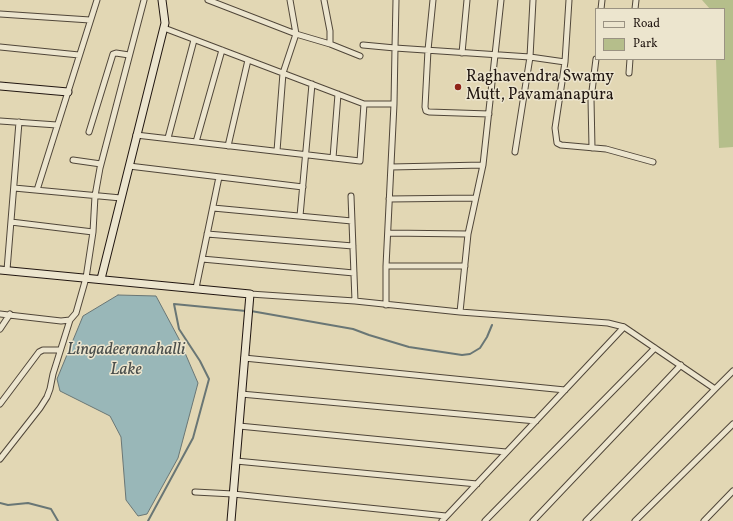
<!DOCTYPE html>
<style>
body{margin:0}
#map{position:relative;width:733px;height:521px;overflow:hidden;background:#e2d7b4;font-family:Vollkorn,serif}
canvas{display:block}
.legend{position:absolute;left:595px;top:8px;width:130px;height:52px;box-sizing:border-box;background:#ece5ce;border:1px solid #9a9282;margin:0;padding:5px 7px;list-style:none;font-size:12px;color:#201510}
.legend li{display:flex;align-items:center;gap:8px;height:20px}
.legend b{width:20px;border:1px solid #9a9282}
</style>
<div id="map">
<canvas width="733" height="521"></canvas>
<ul class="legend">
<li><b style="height:5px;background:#ece5ce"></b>Road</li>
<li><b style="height:11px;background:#b5be8b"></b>Park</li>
</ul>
</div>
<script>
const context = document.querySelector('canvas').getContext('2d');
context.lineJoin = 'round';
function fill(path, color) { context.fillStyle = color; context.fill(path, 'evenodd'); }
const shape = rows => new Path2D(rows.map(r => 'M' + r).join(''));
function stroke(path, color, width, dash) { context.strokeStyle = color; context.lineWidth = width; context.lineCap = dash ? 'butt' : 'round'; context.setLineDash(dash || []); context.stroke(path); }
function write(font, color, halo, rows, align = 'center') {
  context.font = font + ' Vollkorn,serif'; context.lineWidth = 3; context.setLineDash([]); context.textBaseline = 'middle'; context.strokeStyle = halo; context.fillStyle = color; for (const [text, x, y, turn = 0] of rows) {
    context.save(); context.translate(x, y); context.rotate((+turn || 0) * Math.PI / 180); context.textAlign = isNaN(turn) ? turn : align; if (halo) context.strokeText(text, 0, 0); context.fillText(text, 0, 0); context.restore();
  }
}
fill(shape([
 [702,0,733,0,733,147,719,148,716,59,724,59,724,9,710,9]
]), '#b5be8b');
const water = shape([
 [118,295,156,296,179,339,198,383,178,458,147,514,138,516,126,500,121,437,110,416,60,391,57,379,83,316,118,295]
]);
fill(water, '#99b7b8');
stroke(water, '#697675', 1);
stroke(shape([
 [251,311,353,329,369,335,409,347,462,355,470,354,480,348,487,337,492,325],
 [0,503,8,505,28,503,51,509,58,521],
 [148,521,193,438,209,379,200,361,179,329,174,304,246,311]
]), '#697675', 2);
const street = shape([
 [208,0,296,34,330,44,330,31,324,0],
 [433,0,428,50,425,107,426,111,429,112,489,114],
 [569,0,565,62,555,128,557,143,561,145,606,149,653,162],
 [601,9,602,0],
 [635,9,636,0],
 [0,14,90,20],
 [164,28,364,104,394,104],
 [330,44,360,56],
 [363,45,395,48,396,0],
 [0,47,79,55],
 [462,53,467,0],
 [629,73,630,59],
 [0,121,57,125],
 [89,132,113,54,116,53,129,55],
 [136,135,360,161,364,104],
 [168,138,194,40],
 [196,142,222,50],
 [228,146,248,60],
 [592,148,591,99,596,59],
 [277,151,283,73,296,34,290,0],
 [515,152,530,57,533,0],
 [333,158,338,94],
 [73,160,101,164],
 [129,166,303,187],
 [391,167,483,165],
 [14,188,121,198],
 [37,190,97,0],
 [351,196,355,301],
 [389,199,475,198],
 [213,208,352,221],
 [300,216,312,84],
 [11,222,93,232],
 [388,233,468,234],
 [207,234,353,246],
 [202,259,354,273],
 [386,266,465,266],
 [7,270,19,122],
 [196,288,219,177],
 [250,294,355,301,460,312,608,323,624,327,715,389,733,371],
 [386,305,386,266,394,104,395,48,530,57,565,62],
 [460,312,468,234,483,165,501,0],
 [0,314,61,321,70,320,76,313,86,278,93,232,95,196,100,168,144,0],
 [0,329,10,314],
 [244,358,565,390],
 [241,394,536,421],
 [0,404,39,352,43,350,60,350],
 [239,426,506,452],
 [0,459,40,408,47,397,50,389,53,374,70,320],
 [236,461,477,484],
 [195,492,233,494,446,516],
 [442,521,624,327],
 [485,521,655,348],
 [533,521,681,365],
 [586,521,715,389],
 [635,521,733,424],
 [704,521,733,491]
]);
const secondary = shape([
 [0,86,68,92],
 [0,270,250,294,231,521],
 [101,279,165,23,162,0]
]);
stroke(street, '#504639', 7);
stroke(secondary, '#201510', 9);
stroke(street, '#ece5ce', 5);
stroke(secondary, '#ece5ce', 7);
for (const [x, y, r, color] of [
 [458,87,4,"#8f2418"]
]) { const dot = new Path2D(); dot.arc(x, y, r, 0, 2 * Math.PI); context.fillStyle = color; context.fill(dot); stroke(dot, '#ece5ce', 1.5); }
write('16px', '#201510', '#ece5ce', [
 ["Raghavendra Swamy",466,78],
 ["Mutt, Pavamanapura",466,96]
], 'left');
write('italic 17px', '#4a4e4b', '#ece5ce', [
 ["Lingadeeranahalli",126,351],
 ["Lake",126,371]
]);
</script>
